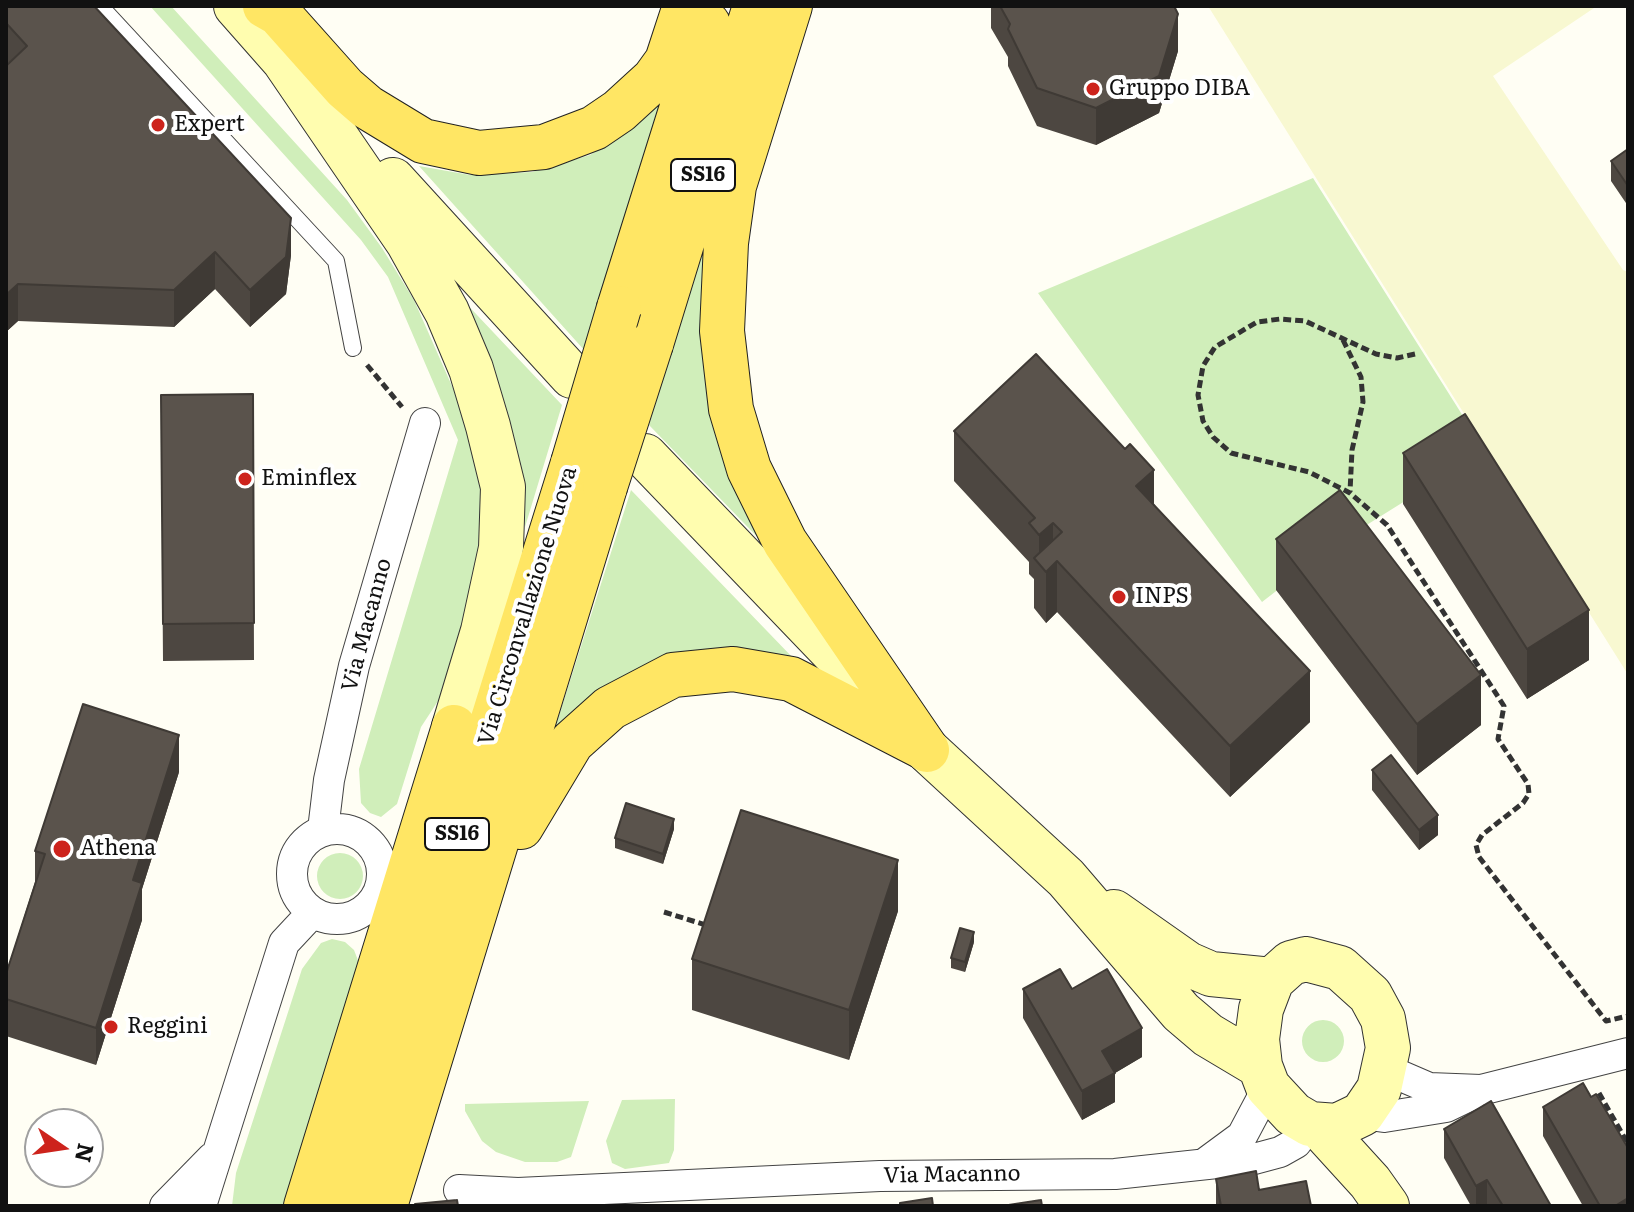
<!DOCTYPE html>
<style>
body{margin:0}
#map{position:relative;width:1634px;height:1212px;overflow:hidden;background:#fffef4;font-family:Literata,serif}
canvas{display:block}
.frame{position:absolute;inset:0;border:8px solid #111;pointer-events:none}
.north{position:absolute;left:24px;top:1108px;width:80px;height:80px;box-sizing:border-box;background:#fff;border:2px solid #a0a0a0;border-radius:50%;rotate:103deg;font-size:22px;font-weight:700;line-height:32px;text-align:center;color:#111}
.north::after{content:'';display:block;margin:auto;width:28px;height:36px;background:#cd231c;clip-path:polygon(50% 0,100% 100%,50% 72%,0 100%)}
</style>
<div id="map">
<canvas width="1634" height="1212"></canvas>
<div class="frame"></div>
<div class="north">N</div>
</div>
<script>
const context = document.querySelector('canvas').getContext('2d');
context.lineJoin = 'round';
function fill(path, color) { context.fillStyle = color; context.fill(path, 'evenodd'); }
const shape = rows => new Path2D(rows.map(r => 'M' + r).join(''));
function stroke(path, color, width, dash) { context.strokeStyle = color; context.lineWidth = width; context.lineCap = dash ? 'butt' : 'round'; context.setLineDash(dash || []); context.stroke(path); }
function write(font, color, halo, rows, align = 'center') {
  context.font = font + ' Literata,serif'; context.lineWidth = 8; context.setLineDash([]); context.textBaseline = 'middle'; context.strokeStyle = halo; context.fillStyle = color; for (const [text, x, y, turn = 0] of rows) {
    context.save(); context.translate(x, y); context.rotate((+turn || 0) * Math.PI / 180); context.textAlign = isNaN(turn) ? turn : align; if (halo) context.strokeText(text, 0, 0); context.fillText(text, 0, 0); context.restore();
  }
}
fill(shape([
 [1208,6,1597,6,1493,76,1623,270,1628,272,1627,673]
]), '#f8f8d1');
fill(shape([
 [150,6,171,6,347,200,382,248,414,300,463,411,483,488,478,566,442,695,421,727,397,804,381,817,370,813,361,803,359,769,458,440,388,277,361,240],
 [663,100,585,351,419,166,470,175,532,172,590,155,629,130],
 [1313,178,1485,451,1341,541,1262,602,1038,293],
 [722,182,770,550,649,425],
 [460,297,562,405,525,527,522,497],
 [631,490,794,659,760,651,731,649,553,734],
 '317 876a23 23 0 1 1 46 0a23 23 0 1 1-46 0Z',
 [332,939,345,942,354,950,359,963,292,1206,232,1206,236,1173,302,969,321,943],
 '1302 1041a21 21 0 1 1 42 0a21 21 0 1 1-42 0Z',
 [675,1099,674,1150,669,1163,625,1169,612,1163,606,1141,622,1100],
 [589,1101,571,1157,557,1162,525,1162,496,1152,482,1141,465,1111,465,1104]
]), '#d0eeba');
const lane = shape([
 [100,6,336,261,353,348]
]);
const street = shape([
 '292 874a45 45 0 1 1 90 0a45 45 0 1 1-90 0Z',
 [323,830,329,780,354,666,425,423],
 [1385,1069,1429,1088,1481,1090,1628,1053],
 [1362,1114,1384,1117,1446,1107,1473,1094],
 [1204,1164,1242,1136,1268,1087],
 [459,1190,518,1193,880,1176,1115,1174,1254,1159,1280,1152,1296,1143,1310,1124],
 [165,1206,212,1158],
 [201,1206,284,943,312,913]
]);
const secondary = shape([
 [236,6,303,82],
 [283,59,408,242,447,312,471,369,488,426,503,487,501,548,483,631,454,727],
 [393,180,572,376],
 [645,456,927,750,1066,878,1181,1012,1208,1035,1260,1066],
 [1114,912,1188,964,1211,974,1272,980],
 [1306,959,1340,968,1370,995,1383,1019,1388,1048,1379,1089,1362,1114,1337,1126,1310,1124,1293,1114,1268,1087,1260,1066,1257,1039,1261,1009,1272,980,1291,963,1306,959],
 [1319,1126,1370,1182,1387,1206]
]);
const primary = shape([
 [265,6,279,14,345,88,367,107,423,141,479,153,544,147,594,128,619,111,654,79,667,61,685,6],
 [790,6,734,186,726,243,722,331,731,409,749,469,785,542,927,750],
 [619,308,708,24],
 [651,344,755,6],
 [521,827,572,742,610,708,673,675,733,669,791,679,921,746],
 [306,1206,454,727],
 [341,1206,573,463],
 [385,1206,605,487]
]);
stroke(lane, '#444', 18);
stroke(street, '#444', 32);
stroke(secondary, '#333', 46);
stroke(primary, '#222', 46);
stroke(shape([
 [1343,340,1361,377,1363,402,1352,450,1350,492],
 [1415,354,1397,358,1376,354,1305,321,1280,319,1257,322,1215,347,1203,366,1198,395,1203,421,1213,437,1231,453,1309,472,1350,493,1387,525,1504,706,1498,739,1528,784,1529,794,1523,803,1482,835,1476,845,1479,857,1606,1021,1628,1016],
 [367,365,402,407],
 [664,912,709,926],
 [1599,1093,1628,1144]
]), '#333', 5, [8, 4]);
stroke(lane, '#fff', 16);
stroke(street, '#fff', 30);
stroke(secondary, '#fffdaf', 44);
stroke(primary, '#ffe664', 44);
const primaryBridge = shape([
 [573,463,619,308],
 [605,487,651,344]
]);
stroke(primaryBridge, '#222', 46, []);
stroke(primaryBridge, '#ffe664', 44);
fill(shape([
 [6,6,291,255,286,294,250,327,215,289,174,327,18,321,6,332,6,66,9,64,6,60],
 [991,6,1174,6,1178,51,1159,113,1096,145,1037,126,1008,66,1008,57,991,28],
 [1628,149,1628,206,1611,181,1611,161],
 [253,394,254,660,163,661,161,395],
 [954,431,1154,504,1310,722,1230,797,1057,612,1046,623,1034,608,1034,579,1029,574,1029,562,954,481],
 [1403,453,1589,660,1527,699,1403,504],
 [1276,539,1481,725,1417,775,1276,590],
 [1372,770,1438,835,1419,850,1372,790],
 [179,772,142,889,142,920,96,1065,6,1036,6,974,35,882,35,851],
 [674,829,663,864,615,848,615,838],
 [898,911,849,1060,692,1010,692,959],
 [974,942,965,972,951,968,951,958],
 [1023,989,1072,989,1142,1057,1115,1073,1115,1102,1082,1120,1023,1018],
 [1543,1107,1628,1206,1583,1206,1543,1136],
 [1444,1129,1551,1206,1471,1206,1444,1158],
 [1216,1179,1259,1190,1311,1206,1216,1206]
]), '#4d4741');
fill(shape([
 [1178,14,1178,51,1159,113,1096,145,1096,108],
 [291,218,291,255,286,294,250,327,250,290],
 [215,252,215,289,174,327,174,290],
 [18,284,18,321,6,332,6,295],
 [1154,470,1154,520,1136,486],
 [1053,523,1053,566,1057,561,1057,612,1046,623,1046,572,1039,564,1039,535],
 [1589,610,1589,660,1527,699,1527,649],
 [1310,671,1310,722,1230,797,1230,746],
 [1481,675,1481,725,1417,775,1417,724],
 [179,735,179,772,142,889,142,920,96,1065,96,1028,133,880],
 [1438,815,1438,835,1419,850,1419,830],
 [674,819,674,829,663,864,663,854],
 [898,860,898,911,849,1060,849,1010],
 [974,932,974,942,965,972,965,962],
 [1142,1028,1142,1057,1115,1073,1115,1102,1082,1120,1082,1091,1102,1051],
 [1487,1180,1487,1206,1476,1206,1476,1186],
 [1628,1198,1628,1206,1615,1206]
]), '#3f3a35');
const building = shape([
 [6,6,94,6,291,218,286,257,250,290,215,252,174,290,18,284,6,295,6,66,27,46,6,23,6,6],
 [1000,6,1174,6,1178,14,1159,76,1096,108,1037,88,1008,29,1010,24,1000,6],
 [1628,149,1628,186,1611,161,1628,149],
 [1036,354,1125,449,1130,444,1154,470,1136,486,1310,671,1230,746,1057,561,1046,572,1034,558,1062,532,1053,523,1039,535,1029,523,1035,518,954,431,1036,354],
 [253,394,254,623,163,624,161,395,253,394],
 [1465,414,1589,610,1527,649,1403,453,1465,414],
 [1340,490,1481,675,1417,724,1276,539,1340,490],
 [83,704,179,735,133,880,142,883,96,1028,6,999,6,974,45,854,35,851,83,704],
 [1391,755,1438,815,1419,830,1372,770,1391,755],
 [626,803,674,819,663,854,615,838,626,803],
 [741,810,898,860,849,1010,692,959,741,810],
 [960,928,974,932,965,962,951,958,960,928],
 [1060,969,1072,989,1107,969,1142,1028,1102,1051,1115,1073,1082,1091,1023,989,1060,969],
 [1583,1083,1591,1097,1596,1094,1628,1148,1628,1198,1615,1206,1600,1206,1543,1107,1583,1083],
 [1491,1101,1551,1206,1503,1206,1487,1180,1476,1186,1444,1129,1491,1101],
 [1256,1171,1259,1190,1306,1181,1311,1206,1221,1206,1216,1179,1256,1171],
 [932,1198,933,1206,900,1206,900,1203,932,1198],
 [457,1200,458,1206,415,1206,415,1204,457,1200],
 [1041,1200,1042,1206,1002,1206,1041,1200]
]);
fill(building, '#5a534c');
stroke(building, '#3f3a35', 2);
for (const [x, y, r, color] of [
 [1093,89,8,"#cd231c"],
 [158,125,8,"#cd231c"],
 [245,479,8,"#cd231c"],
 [1119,597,8,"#cd231c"],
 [62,849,10,"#cd231c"],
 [111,1027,8,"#cd231c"]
]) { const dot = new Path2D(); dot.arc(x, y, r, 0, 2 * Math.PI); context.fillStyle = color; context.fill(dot); stroke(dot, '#fff', 3); }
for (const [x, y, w] of [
 [703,175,64],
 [457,834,64]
]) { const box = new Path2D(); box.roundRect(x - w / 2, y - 16, w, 32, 6); context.fillStyle = '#fff'; context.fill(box); stroke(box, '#111', 2); }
write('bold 20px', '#111', null, [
 ["SS16",703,175],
 ["SS16",457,834]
]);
write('22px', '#111', '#fff', [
 ["Gruppo DIBA",1109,89],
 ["Expert",174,125],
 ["Eminflex",261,479],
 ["INPS",1135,597],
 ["Athena",80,849],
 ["Reggini",127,1027]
], 'left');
write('22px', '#111', '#fff', [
 ["Via Circonvallazione Nuova",528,606,-73],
 ["Via Macanno",367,625,-75],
 ["Via Macanno",952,1175,-1]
]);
</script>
